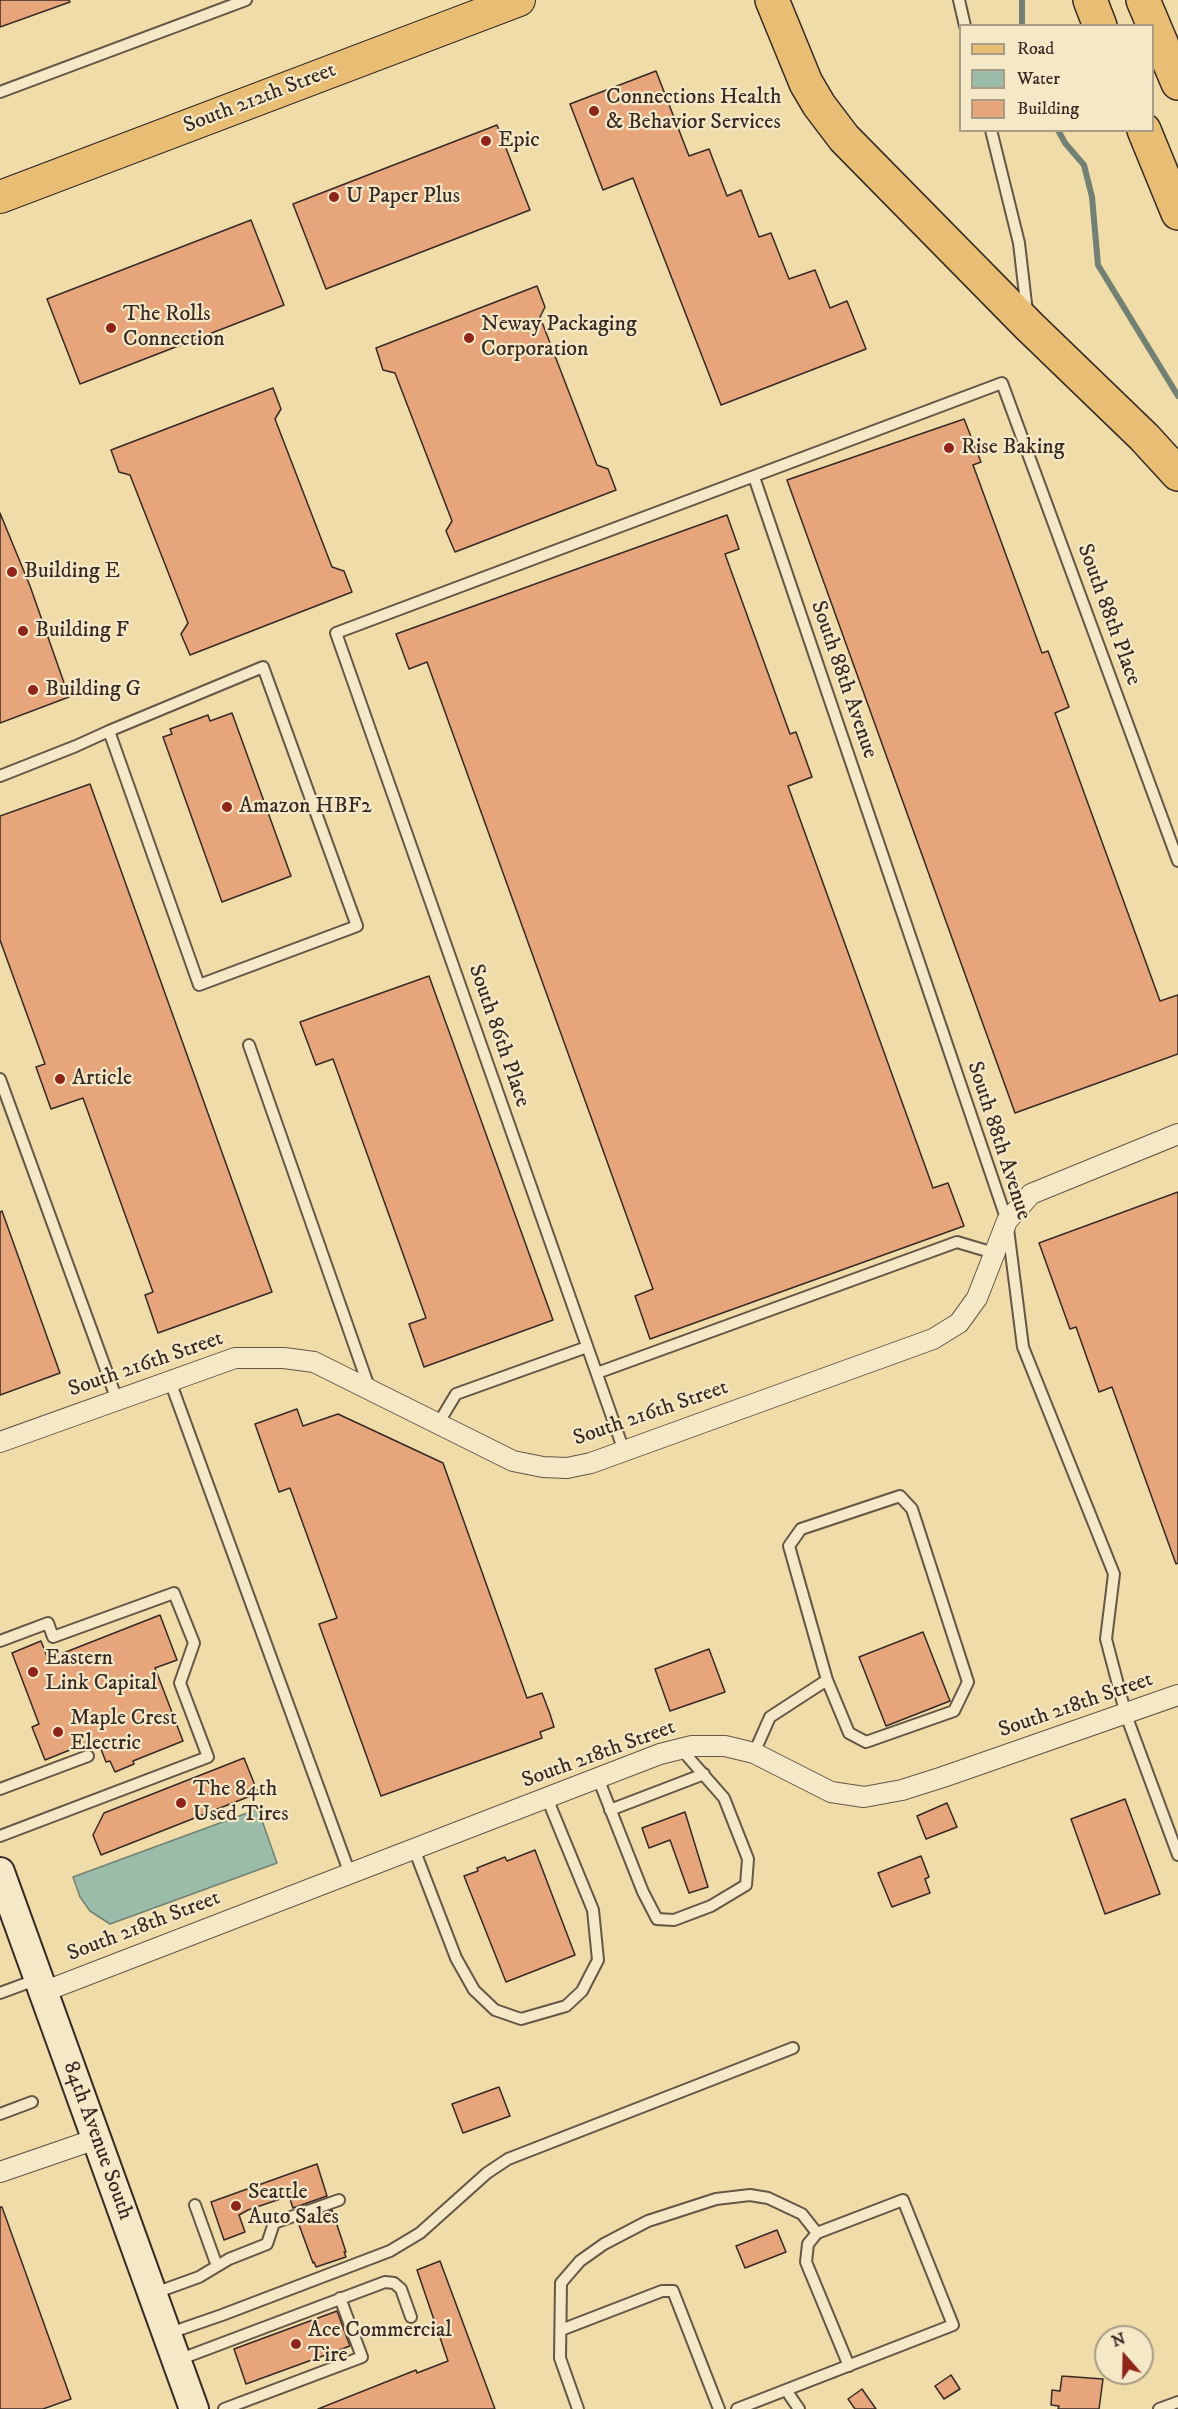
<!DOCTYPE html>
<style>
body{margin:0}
#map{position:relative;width:1178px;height:2409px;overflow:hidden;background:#efdca9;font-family:"IM FELL DW Pica",serif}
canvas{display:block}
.legend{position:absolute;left:959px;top:24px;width:195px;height:108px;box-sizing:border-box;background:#f5e8c7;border:2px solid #a99c86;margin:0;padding:8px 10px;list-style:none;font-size:18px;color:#372924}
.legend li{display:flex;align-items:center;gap:12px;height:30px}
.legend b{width:30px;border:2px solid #a99c86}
.north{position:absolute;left:1094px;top:2325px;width:60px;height:60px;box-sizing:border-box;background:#f5e8c7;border:2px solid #a99c86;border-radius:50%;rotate:340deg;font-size:16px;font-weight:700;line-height:24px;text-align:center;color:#372924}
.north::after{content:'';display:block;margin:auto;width:21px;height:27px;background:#8f2418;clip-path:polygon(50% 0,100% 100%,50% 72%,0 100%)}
</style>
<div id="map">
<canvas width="1178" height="2409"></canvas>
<ul class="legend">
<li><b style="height:8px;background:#e8be74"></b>Road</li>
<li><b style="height:16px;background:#9abca9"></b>Water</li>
<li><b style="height:16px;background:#e7a57c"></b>Building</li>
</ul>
<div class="north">N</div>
</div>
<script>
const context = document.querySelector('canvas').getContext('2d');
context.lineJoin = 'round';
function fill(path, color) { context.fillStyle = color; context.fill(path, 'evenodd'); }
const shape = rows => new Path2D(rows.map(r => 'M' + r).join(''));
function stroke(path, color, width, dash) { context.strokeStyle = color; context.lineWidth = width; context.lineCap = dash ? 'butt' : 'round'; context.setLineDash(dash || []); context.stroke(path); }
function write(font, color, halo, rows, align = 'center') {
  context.font = font + ' "IM FELL DW Pica",serif'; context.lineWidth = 4.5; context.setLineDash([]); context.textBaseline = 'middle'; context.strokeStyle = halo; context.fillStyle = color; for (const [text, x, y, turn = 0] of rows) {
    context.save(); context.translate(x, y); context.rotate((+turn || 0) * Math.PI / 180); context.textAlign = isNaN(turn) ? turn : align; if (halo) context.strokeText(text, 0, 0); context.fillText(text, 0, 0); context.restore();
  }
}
const water = shape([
 [258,1809,277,1863,110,1924,90,1911,80,1897,73,1877,258,1809]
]);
fill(water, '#9abca9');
stroke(water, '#728174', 1.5);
stroke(shape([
 [1022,26,1022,0],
 [1058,130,1065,143,1084,165,1092,197,1098,265,1178,396]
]), '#728174', 6);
const building = shape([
 [0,0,69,0,70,2,0,27,0,0],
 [656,71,689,156,709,149,727,196,741,190,759,237,771,233,789,279,815,270,830,308,847,301,866,349,721,405,633,178,603,190,570,104,656,71],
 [497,125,530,210,326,289,293,204,497,125],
 [251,220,284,305,80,384,47,299,251,220],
 [537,286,545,307,540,317,597,465,608,469,616,490,455,552,446,531,452,521,395,373,383,370,376,348,537,286],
 [273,388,281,409,275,419,332,567,344,571,352,592,190,655,181,634,188,623,130,475,119,472,111,450,273,388],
 [964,419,981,462,973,465,1042,653,1048,651,1069,707,1055,713,1160,1001,1178,995,1178,1054,1015,1113,787,480,964,419],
 [0,513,30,586,69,697,0,723,0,513],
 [727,515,739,549,725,554,790,734,796,732,812,777,788,786,933,1188,948,1183,964,1226,650,1339,635,1296,653,1289,427,662,409,669,396,634,727,515],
 [232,713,291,876,222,902,163,737,172,734,170,729,208,715,210,721,232,713],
 [90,784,272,1292,158,1333,145,1295,153,1292,83,1098,51,1109,36,1067,45,1064,0,940,0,816,90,784],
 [429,976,553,1320,424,1367,409,1324,426,1318,333,1059,316,1065,300,1022,429,976],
 [1178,1192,1178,1563,1176,1564,1112,1387,1099,1392,1076,1327,1070,1329,1039,1243,1178,1192],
 [2,1211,60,1373,0,1395,0,1212,2,1211],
 [297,1409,303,1426,338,1414,443,1463,527,1698,542,1693,550,1714,554,1727,540,1732,542,1738,381,1796,319,1624,337,1618,290,1488,279,1492,255,1424,297,1409],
 [160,1615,177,1660,155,1668,183,1741,133,1761,134,1764,115,1772,110,1761,106,1762,97,1739,45,1760,32,1727,39,1724,12,1653,41,1641,48,1659,160,1615],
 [923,1632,950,1701,886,1726,859,1657,923,1632],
 [709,1649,725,1692,670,1711,655,1669,709,1649],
 [244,1758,258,1793,101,1855,93,1835,104,1813,244,1758],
 [1125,1799,1160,1894,1105,1914,1071,1819,1125,1799],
 [947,1803,957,1827,926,1839,917,1816,947,1803],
 [685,1812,708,1887,689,1893,670,1840,649,1848,642,1828,685,1812],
 [535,1850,575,1955,506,1982,464,1876,478,1871,477,1868,505,1857,507,1861,535,1850],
 [921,1856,929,1877,925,1879,930,1893,892,1907,878,1873,921,1856],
 [499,2087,510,2116,463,2133,452,2104,499,2087],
 [317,2164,327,2196,293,2208,289,2196,248,2210,239,2215,245,2232,224,2240,211,2202,317,2164],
 [0,2207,2,2207,71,2399,43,2409,0,2409,0,2207],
 [332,2210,346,2252,344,2252,346,2257,316,2267,314,2262,313,2263,298,2222,332,2210],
 [777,2230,786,2252,745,2268,736,2246,777,2230],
 [440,2261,495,2409,318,2409,416,2370,417,2373,448,2361,417,2270,440,2261],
 [337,2311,350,2346,246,2384,234,2349,337,2311],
 [951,2375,960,2389,944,2399,935,2386,951,2375],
 [1062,2376,1103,2379,1099,2409,1058,2409,1059,2406,1051,2405,1052,2390,1060,2391,1062,2376],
 [862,2389,876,2409,855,2409,848,2399,862,2389]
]);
fill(building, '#e7a57c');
stroke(building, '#372924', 1.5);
const lane = shape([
 [959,0,965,26],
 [0,92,246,0],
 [991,130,1019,243,1027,312],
 [754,477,1007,1221,1023,1347,1114,1574,1106,1639,1126,1715,1178,1855],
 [0,776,76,746,109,731,263,667,357,926,199,985,109,731],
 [249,1045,370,1390],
 [0,1079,117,1400],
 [597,1373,957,1242,994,1253],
 [170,1381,350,1874],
 [438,1424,456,1394,587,1347],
 [624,1451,336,633,1002,383,1178,861],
 [0,1641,48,1623,53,1637,174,1593,194,1643,180,1683,208,1757,0,1836],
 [754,1753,770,1717,827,1680,789,1546,801,1529,900,1496,912,1509,968,1682,954,1711,866,1742,849,1733,827,1680],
 [598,1778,643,1892,657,1919,674,1920,711,1906,746,1885,748,1859,724,1798,681,1749],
 [0,1789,88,1756],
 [610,1810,704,1774],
 [414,1849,456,1958,474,1990,495,2010,521,2019,566,2006,582,1991,598,1960,593,1910,547,1798],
 [0,1993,38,1979],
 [0,2114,32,2102],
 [195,2205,217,2266],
 [817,2233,808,2244,806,2262,849,2366],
 [152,2294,199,2277,229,2259,267,2244,274,2223,339,2200],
 [561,2330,662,2291,673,2291,719,2409],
 [167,2334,222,2315,390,2251,420,2233,487,2173,508,2159,793,2048],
 [178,2360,385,2282,394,2283,401,2289,411,2317],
 [786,2390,799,2409],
 [224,2409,362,2357,340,2298],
 [578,2409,560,2358,561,2283,580,2261,604,2244,648,2221,716,2199,750,2195,768,2198,802,2214,817,2233,903,2200,953,2325,737,2409],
 [1159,2409,1178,2402]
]);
const street = shape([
 [0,1442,235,1358,284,1358,314,1362,513,1461,543,1467,567,1468,591,1463,933,1339,959,1323,977,1298,1007,1221,1031,1194,1178,1134],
 [43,1992,660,1754,692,1746,725,1746,754,1753,831,1792,864,1797,902,1790,943,1777,1178,1695],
 [0,2172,96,2139]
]);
const secondary = shape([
 [0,1872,194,2409]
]);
const primary = shape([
 [0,197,519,0]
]);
const highway = shape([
 [772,0,806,83,819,105,844,138,1029,326,1144,437,1178,474],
 [1090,0,1100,26],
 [1143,0,1178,83],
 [1144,130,1178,213]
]);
stroke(lane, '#655645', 14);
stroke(street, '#655645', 22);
stroke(secondary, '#372924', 32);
stroke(primary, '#372924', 34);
stroke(highway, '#372924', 36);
stroke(lane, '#f5e8c7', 10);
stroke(street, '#f5e8c7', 20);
stroke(secondary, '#f5e8c7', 28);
stroke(primary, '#e8be74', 32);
stroke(highway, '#e8be74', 33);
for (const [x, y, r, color] of [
 [594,111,6,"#8f2418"],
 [486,141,6,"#8f2418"],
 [334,197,6,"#8f2418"],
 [111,328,6,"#8f2418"],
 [469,338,6,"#8f2418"],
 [949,448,6,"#8f2418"],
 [12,572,6,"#8f2418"],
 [23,631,6,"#8f2418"],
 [33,690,6,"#8f2418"],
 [227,807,6,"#8f2418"],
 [60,1079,6,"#8f2418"],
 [33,1672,6,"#8f2418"],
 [58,1732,6,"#8f2418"],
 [181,1803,6,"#8f2418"],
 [236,2206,6,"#8f2418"],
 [296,2344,6,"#8f2418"]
]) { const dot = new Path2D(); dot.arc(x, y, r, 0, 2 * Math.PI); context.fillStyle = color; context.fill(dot); stroke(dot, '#f5e8c7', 2); }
write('22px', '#372924', '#f5e8c7', [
 ["Connections Health",606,98],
 ["& Behavior Services",606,123],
 ["Epic",498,141],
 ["U Paper Plus",346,197],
 ["The Rolls",123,315],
 ["Connection",123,340],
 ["Neway Packaging",481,325],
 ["Corporation",481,350],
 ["Rise Baking",961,448],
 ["Building E",24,572],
 ["Building F",35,631],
 ["Building G",45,690],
 ["Amazon HBF2",239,807],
 ["Article",72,1079],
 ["Eastern",45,1659],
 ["Link Capital",45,1684],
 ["Maple Crest",70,1719],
 ["Electric",70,1744],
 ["The 84th",193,1790],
 ["Used Tires",193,1815],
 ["Seattle",248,2193],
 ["Auto Sales",248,2218],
 ["Ace Commercial",308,2331],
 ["Tire",308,2356]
], 'left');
write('22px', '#372924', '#f5e8c7', [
 ["South 212th Street",260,99,-21],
 ["South 88th Place",1108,615,70],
 ["South 88th Avenue",843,680,71],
 ["South 86th Place",498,1036,71],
 ["South 88th Avenue",998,1141,72],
 ["South 216th Street",146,1365,-19],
 ["South 216th Street",651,1414,-19],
 ["South 218th Street",1076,1706,-19],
 ["South 218th Street",599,1755,-20],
 ["South 218th Street",144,1927,-21],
 ["84th Avenue South",97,2141,70]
]);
</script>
